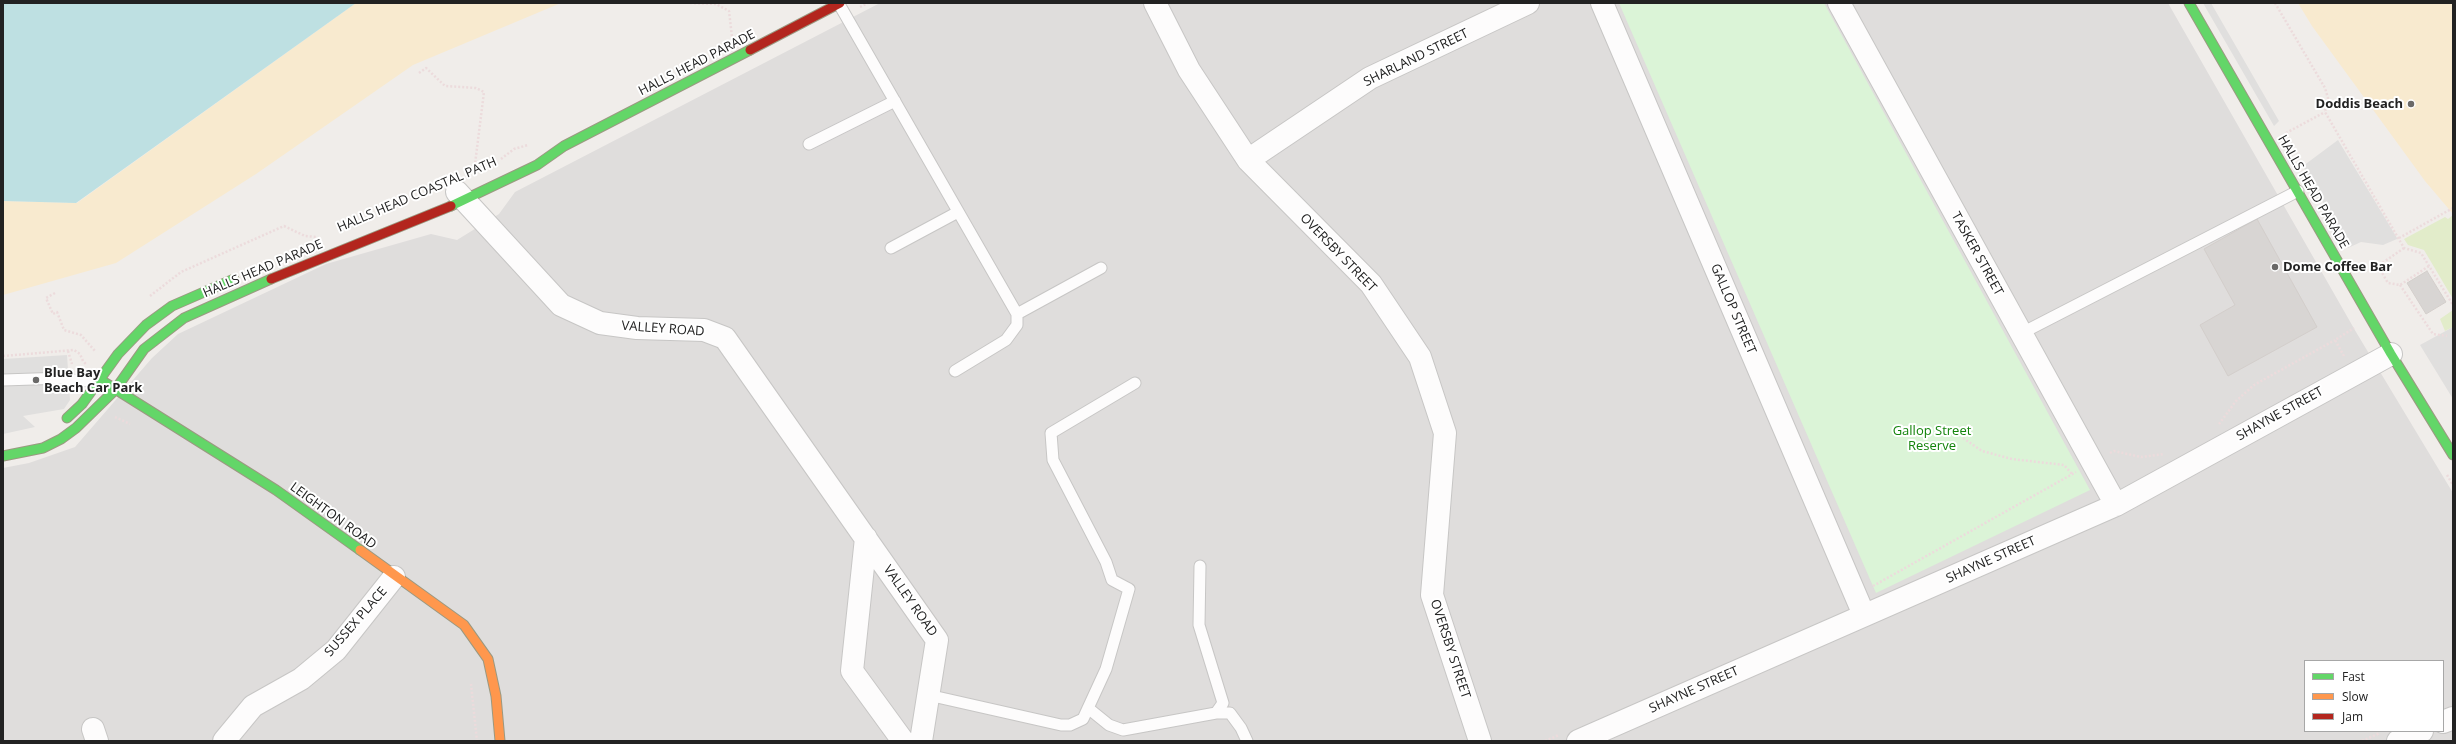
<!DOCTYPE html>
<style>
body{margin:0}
#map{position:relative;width:2456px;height:744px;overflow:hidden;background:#f0edea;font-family:"Open Sans",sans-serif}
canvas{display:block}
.frame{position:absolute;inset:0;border:4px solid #222;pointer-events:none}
.legend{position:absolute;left:2304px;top:660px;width:140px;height:72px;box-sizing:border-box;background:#fff;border:1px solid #a7a7a7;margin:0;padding:5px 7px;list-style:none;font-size:12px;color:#222}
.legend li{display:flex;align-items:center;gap:8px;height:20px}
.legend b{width:20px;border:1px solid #a7a7a7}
</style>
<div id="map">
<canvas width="2456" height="744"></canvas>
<div class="frame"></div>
<ul class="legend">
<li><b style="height:5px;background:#63d668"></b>Fast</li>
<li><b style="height:5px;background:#ff974d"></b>Slow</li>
<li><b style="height:5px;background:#b3261e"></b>Jam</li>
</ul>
</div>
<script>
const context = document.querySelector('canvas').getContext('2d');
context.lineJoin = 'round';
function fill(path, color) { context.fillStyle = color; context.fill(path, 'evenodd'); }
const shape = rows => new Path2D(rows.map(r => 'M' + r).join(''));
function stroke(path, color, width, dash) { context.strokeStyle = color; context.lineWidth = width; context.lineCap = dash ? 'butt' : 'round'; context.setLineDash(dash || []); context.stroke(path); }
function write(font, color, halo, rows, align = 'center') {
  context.font = font + ' "Open Sans",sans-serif'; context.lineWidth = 4; context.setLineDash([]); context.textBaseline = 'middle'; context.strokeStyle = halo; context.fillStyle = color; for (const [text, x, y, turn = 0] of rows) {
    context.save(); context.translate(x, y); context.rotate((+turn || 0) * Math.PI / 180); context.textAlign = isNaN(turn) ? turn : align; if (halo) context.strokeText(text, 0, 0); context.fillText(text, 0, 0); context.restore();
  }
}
fill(shape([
 [880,3,2168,3,2356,332,2453,493,2453,741,3,741,3,468,29,463,75,447,152,358,178,334,326,264,431,234,457,240,499,214,515,192],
 [2305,661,2443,661,2443,731,2305,731]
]), '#dfdddc');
fill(shape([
 [2453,215,2453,299,2424,250,2408,245,2404,239,2445,217,2448,219],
 [2453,310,2453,327,2445,331,2440,319]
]), '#e2ecca');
fill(shape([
 [356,3,561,3,413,65,256,174,116,263,3,295,3,201,77,203],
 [2298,3,2453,3,2453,214,2425,181,2312,26]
]), '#f8eacf');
fill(shape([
 [1619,3,1824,3,2090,490,1876,593]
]), '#dbf4d7');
fill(shape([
 [2203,3,2211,3,2279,121,2274,126],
 [2338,140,2397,238,2397,239,2383,245,2361,242,2348,248,2303,166],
 [2453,327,2453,399,2420,345],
 [67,355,70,400,64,409,23,416,35,427,3,434,3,359]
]), '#e0dfde');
fill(shape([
 [3,3,356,3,76,203,3,201]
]), '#bee0e2');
const building = shape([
 [2257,219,2317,327,2228,376,2200,325,2235,305,2204,249,2257,219],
 [2427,271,2446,302,2426,314,2407,283,2427,271]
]);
fill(building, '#d8d5d3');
stroke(building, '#d3cecb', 1);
const lane = shape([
 [839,4,1017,314,1017,325,1006,340,955,371],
 [809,144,895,101],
 [891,248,958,212],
 [1017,314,1101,268],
 [2020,334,2298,191],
 [3,380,64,378,78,381,99,380],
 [928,695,1061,725,1070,725,1083,719,1106,669,1129,589,1112,580,1106,562,1053,460,1051,433,1135,383],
 [1088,708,1109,725,1123,730,1216,713,1223,703,1199,625,1200,566],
 [1216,713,1230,713,1241,728,1247,741]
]);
const street = shape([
 [1155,3,1189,70,1248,160,1371,284,1420,357,1445,433,1432,595,1480,741],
 [1602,3,1864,615],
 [1839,3,2116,505],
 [1248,160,1370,78,1528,3],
 [457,192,561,305,600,323,637,328,704,330,725,338,937,640,921,741],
 [866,538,852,671,903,741],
 [2443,722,2453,718],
 [93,729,97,741],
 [224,741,253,706,301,679,336,650,394,577],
 [1578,741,2116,505,2391,354],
 [2398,741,2422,731]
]);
const fast = shape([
 [2189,3,2391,354,2453,455],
 [451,206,537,165,564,146,750,50],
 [104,382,276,490,360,550],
 [67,418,82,404,118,354,146,325,172,306,234,279],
 [3,456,43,448,61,439,76,428,115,390,144,349,184,318,271,279]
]);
const slow = shape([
 [360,550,464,625,488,659,496,696,500,741]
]);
const jam = shape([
 [750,50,840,3],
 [271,279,451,206]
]);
stroke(lane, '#c7c6c5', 13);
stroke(street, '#c7c6c5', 24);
stroke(fast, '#9b9981', 11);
stroke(slow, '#9b9981', 11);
stroke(jam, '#9b9981', 11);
stroke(shape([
 [690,3,716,4,729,11,732,37],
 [2275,3,2325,88,2328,98,2325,112,2404,248,2421,253,2453,305],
 [860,7,868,3],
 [419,73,426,68,445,86,476,88,484,92,474,172],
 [2286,133,2325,112],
 [501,159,514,149,528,145],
 [2399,238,2453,208],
 [2404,248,2378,266,2388,283,2400,285,2429,266],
 [2400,285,2433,334,2447,336],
 [55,293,46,298,53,314,57,312,64,330,81,335,95,351],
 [150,296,181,272,284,226,305,236,317,237],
 [68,351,72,364],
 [3,356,74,350,80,354,83,361,87,365],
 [2344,356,2335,340,2354,328],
 [115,417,130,424],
 [2219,424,2236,401,2254,385,2335,340],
 [1963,438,1982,451,2012,459,2064,465,2072,474],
 [2110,453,2114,451,2141,457,2164,454],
 [2447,475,2453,485],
 [1873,586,2076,472],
 [471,684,477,741],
 [1545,741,1559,735],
 [2362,741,2380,733]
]), '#ecdbdc', 2.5, [2, 2]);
stroke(lane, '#fdfcfc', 11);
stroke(street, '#fdfcfc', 22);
stroke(fast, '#63d668', 9);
stroke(slow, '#ff974d', 9);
stroke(jam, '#b3261e', 9);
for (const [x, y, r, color] of [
 [2411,104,4,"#6a6968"],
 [2275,267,4,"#6a6968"],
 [36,380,4,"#6a6968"]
]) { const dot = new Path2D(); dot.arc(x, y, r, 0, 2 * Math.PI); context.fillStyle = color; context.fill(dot); stroke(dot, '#fff', 1.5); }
write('13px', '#222', '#fff', [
 ["SHARLAND STREET",1416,58,-26],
 ["HALLS HEAD PARADE",697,63,-27],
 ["HALLS HEAD PARADE",2313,192,60],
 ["HALLS HEAD COASTAL PATH",417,195,-23],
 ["OVERSBY STREET",1338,253,46],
 ["TASKER STREET",1977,254,61],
 ["HALLS HEAD PARADE",263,269,-23],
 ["GALLOP STREET",1733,309,67],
 ["VALLEY ROAD",663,329,4],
 ["SHAYNE STREET",2280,414,-29],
 ["LEIGHTON ROAD",333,516,36],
 ["SHAYNE STREET",1991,560,-24],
 ["VALLEY ROAD",910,601,55],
 ["SUSSEX PLACE",356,622,-49],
 ["OVERSBY STREET",1450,649,72],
 ["SHAYNE STREET",1694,690,-24]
]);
write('bold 13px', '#222', '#fff', [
 ["Doddis Beach",2403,104,"right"],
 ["Dome Coffee Bar",2283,267],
 ["Blue Bay",44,373],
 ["Beach Car Park",44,388]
], 'left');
write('13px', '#13840b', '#fff', [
 ["Gallop Street",1932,431],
 ["Reserve",1932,446]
]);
</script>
